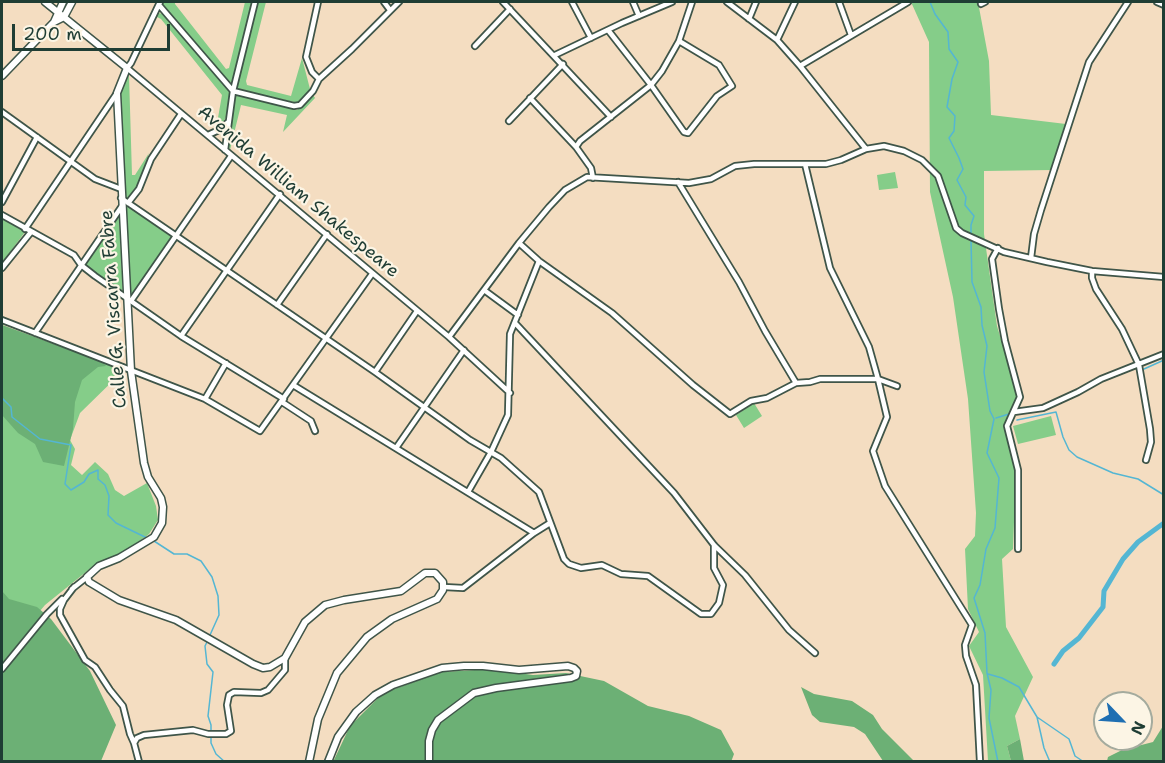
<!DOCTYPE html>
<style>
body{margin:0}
#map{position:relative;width:1165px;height:763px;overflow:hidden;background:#f4ddc1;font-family:"Shantell Sans",sans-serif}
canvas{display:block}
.frame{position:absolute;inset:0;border:3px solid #1f3d34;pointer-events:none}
.north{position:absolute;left:1093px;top:691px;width:60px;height:60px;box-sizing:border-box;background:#fcf5e5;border:2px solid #a4ab9e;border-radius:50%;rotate:115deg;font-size:16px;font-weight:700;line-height:24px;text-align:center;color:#1f3d34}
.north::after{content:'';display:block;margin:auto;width:21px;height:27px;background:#1f6fb2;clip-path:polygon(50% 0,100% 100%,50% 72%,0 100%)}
.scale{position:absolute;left:12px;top:24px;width:158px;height:27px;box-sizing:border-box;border:3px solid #1f3d34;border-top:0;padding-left:8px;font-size:18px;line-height:21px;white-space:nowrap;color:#1f3d34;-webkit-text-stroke:4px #fcf5e5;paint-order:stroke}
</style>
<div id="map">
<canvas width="1165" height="763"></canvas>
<div class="frame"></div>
<div class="north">N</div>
<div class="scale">200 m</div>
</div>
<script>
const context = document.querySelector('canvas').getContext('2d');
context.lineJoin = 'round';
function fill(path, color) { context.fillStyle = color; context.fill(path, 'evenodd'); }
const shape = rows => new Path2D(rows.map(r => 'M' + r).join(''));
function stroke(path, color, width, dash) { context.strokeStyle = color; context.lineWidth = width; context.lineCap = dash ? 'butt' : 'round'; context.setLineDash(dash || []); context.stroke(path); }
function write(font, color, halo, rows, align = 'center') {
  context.font = font + ' "Shantell Sans",sans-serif'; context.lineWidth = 4.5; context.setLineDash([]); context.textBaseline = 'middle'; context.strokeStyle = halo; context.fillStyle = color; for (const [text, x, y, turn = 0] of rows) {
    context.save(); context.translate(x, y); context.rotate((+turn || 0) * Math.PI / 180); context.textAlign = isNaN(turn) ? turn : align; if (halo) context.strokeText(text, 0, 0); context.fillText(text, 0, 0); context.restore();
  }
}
fill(shape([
 [163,2,175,2,175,4,226,69,229,68,245,2,252,2,233,82,227,82,162,5],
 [258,2,266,2,246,81,247,85,291,96,302,58,310,89,298,103,240,90,237,87],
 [911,2,978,2,989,61,991,115,1066,124,1052,170,984,171,984,234,997,326,1018,395,1004,424,1016,469,1013,549,1002,559,1006,627,1033,677,1015,716,1020,739,1007,746,1011,761,988,761,983,675,969,646,979,632,968,609,965,549,975,536,976,513,968,399,953,297,930,192,929,42],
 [158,13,164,14,228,90,230,94,226,117,223,123,216,129,222,95,161,19,155,16],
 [129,75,132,175,135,175,149,153,138,185,130,197,127,198,124,197,120,100,122,87],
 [238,95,297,110,313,95,315,98,283,132,287,115,241,105,230,150,228,144,234,97],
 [895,172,898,188,879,190,877,175],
 [128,205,173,238,130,297,125,208],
 [119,213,123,294,96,276,85,263],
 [2,218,25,232,2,263],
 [2,325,124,370,80,413,70,440,75,449,71,465,82,475,95,462,108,474,115,490,124,496,147,483,156,506,158,520,149,534,121,556,91,568,45,605,2,656],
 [754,403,762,416,744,428,736,415],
 [1051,416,1056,435,1018,444,1013,426]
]), '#85cd89');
fill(shape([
 [2,325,102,362,106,366,98,367,82,380,75,402,73,429,64,466,43,462,35,444,18,433,2,415],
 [2,591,9,599,37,607,51,619,90,671,116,725,101,761,2,761],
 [491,669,533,675,566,673,604,681,648,706,689,716,721,730,734,754,731,762,333,762,350,726,383,693,442,672],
 [801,687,814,694,852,701,873,715,882,729,914,761,883,761,865,734,854,727,820,722,812,715],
 [1163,726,1163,761,1107,761,1108,757,1122,750,1153,742],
 [1020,739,1024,761,1011,761,1007,746]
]), '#6cb075');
stroke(shape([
 [930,2,935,14,948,32,949,49,958,62,952,79,947,107,955,116,954,131,949,138,959,158,963,169,957,180,966,197,965,205,974,216,971,225,971,235],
 [971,240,972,282,981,307,982,325,987,346,984,372,990,411,994,419,987,453,999,478,995,528,986,549,980,585,974,598,985,633,987,673,991,690,989,718,998,762],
 [1144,369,1164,360],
 [2,398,11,407,12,417,40,439,71,445,65,484,71,490,84,482,89,474,98,470,98,479,105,485,109,496,108,515,116,523,147,538],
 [996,418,1009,414],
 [1017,420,1056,412,1063,437,1069,450,1077,457,1113,473,1138,479,1164,495],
 [154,541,174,554,187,554,201,561,212,577,218,596,219,615,210,635],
 [208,640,205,646,207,664,213,672,208,716,211,725,211,743,216,754,225,762],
 [988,674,1002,678,1019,687,1037,717,1044,748,1050,762],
 [1037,717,1069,739,1075,756,1084,762]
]), '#54b6d3', 1.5);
stroke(shape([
 [1054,664,1063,651,1079,638,1103,607,1104,591,1123,559,1138,542,1164,523]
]), '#54b6d3', 5);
const minor = shape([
 [160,2,131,63,127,68,449,337,510,393],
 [318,2,306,57,312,72,319,79],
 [384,2,390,10],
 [503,2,611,117],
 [572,2,591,38],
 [633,2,639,16],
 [727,2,777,40,800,66,866,149],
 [839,2,851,35],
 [1157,2,1164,5],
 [981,4,985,2],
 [159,5,233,91],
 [749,19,756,2],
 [608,30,651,85,684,132,688,133,717,96,732,86,719,65,679,41],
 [777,40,795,2],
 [475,46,510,9],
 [555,55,622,23,672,2],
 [800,66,908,2],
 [233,91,294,106,300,105,313,91,319,79,352,49,399,2],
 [530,98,576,147,591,168,593,178],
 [2,112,95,179,121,189],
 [509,121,563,64],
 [208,135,221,129,227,123],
 [576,147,580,141,651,85,662,71,679,41,692,2],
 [225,150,233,91,255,2],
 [805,164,830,268,869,347,878,379,887,417,873,451,885,486,972,625,965,645,966,656,976,685,980,762],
 [678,182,739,282,765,331,796,383],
 [121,198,375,372,470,440,501,458,539,492,564,559,569,564,581,568,602,565,621,574,648,576,701,614,711,614,719,603,723,585,714,568,714,545],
 [2,202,37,137],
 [128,203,139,189,151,159,181,114],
 [2,215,74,255,81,265,95,276,181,336,284,399],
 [25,229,117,93],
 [519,243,539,261,612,313,693,385,730,414,751,401,767,398,796,383,810,382,820,379,878,379,897,386],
 [998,248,992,259,999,309,1005,341,1020,397,1007,426,1018,470,1018,549],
 [1031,258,1034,234,1041,210,1089,62,1128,2],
 [2,268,31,232],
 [1092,271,1092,278,1096,289,1122,329,1139,365,1150,429,1151,442,1146,460],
 [484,290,518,315],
 [131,301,231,156],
 [277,305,327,234],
 [2,320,205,399,260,431,372,274],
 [515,323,674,493,714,545,745,575,789,630,815,653],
 [35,333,122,206],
 [181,336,280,194],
 [449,337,519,243,549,207,565,190,587,177,689,183,711,179,735,166,754,164,826,164,841,160,866,149,884,146,904,151,922,160,938,176,956,228,962,233,1004,252,1047,262,1092,271,1164,277],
 [375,372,417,311],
 [293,385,534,533],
 [205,399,226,363],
 [282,402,311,421,315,431],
 [1014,412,1043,408,1078,392,1101,379,1164,354],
 [396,448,464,350],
 [468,492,491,452,508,415,510,334,539,261],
 [74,587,64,600,60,609,60,615,85,660,95,667,110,690,123,706,130,734,134,743],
 [444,587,463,588,534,533,550,523],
 [72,589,87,577],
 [2,669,47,614,62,599],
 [139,762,134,743,137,738,144,735,193,730,208,734,226,734,231,731,227,705,229,695,234,692,261,693,268,690,285,670,285,658]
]);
const tertiary = shape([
 [45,2,127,68,117,93,131,371,144,463,148,477,161,498,163,507,162,523,154,537,119,558,99,566,87,577,89,582,119,600,176,620,253,664,263,668,270,667,285,658,305,622,325,605,344,600,401,591,425,573,435,573,443,582,443,590,437,599,392,619,367,637,337,673,318,719,309,762],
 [54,22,63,2],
 [2,76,54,22,64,17,72,2],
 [328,762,338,737,356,712,375,695,393,685,442,668,464,666,483,666,519,670,568,666,574,668,577,671,576,676,571,678,496,688,474,693,438,720,432,730,429,741,429,762]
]);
stroke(minor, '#3f5549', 8);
stroke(tertiary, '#3f5549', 9);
stroke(minor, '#fff', 4.5);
stroke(tertiary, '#fff', 6);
write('18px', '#1f3d34', '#fcf5e5', [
 ["Avenida William Shakespeare",298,192,40],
 ["Calle G. Viscarra Fabre",114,309,-94]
]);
</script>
